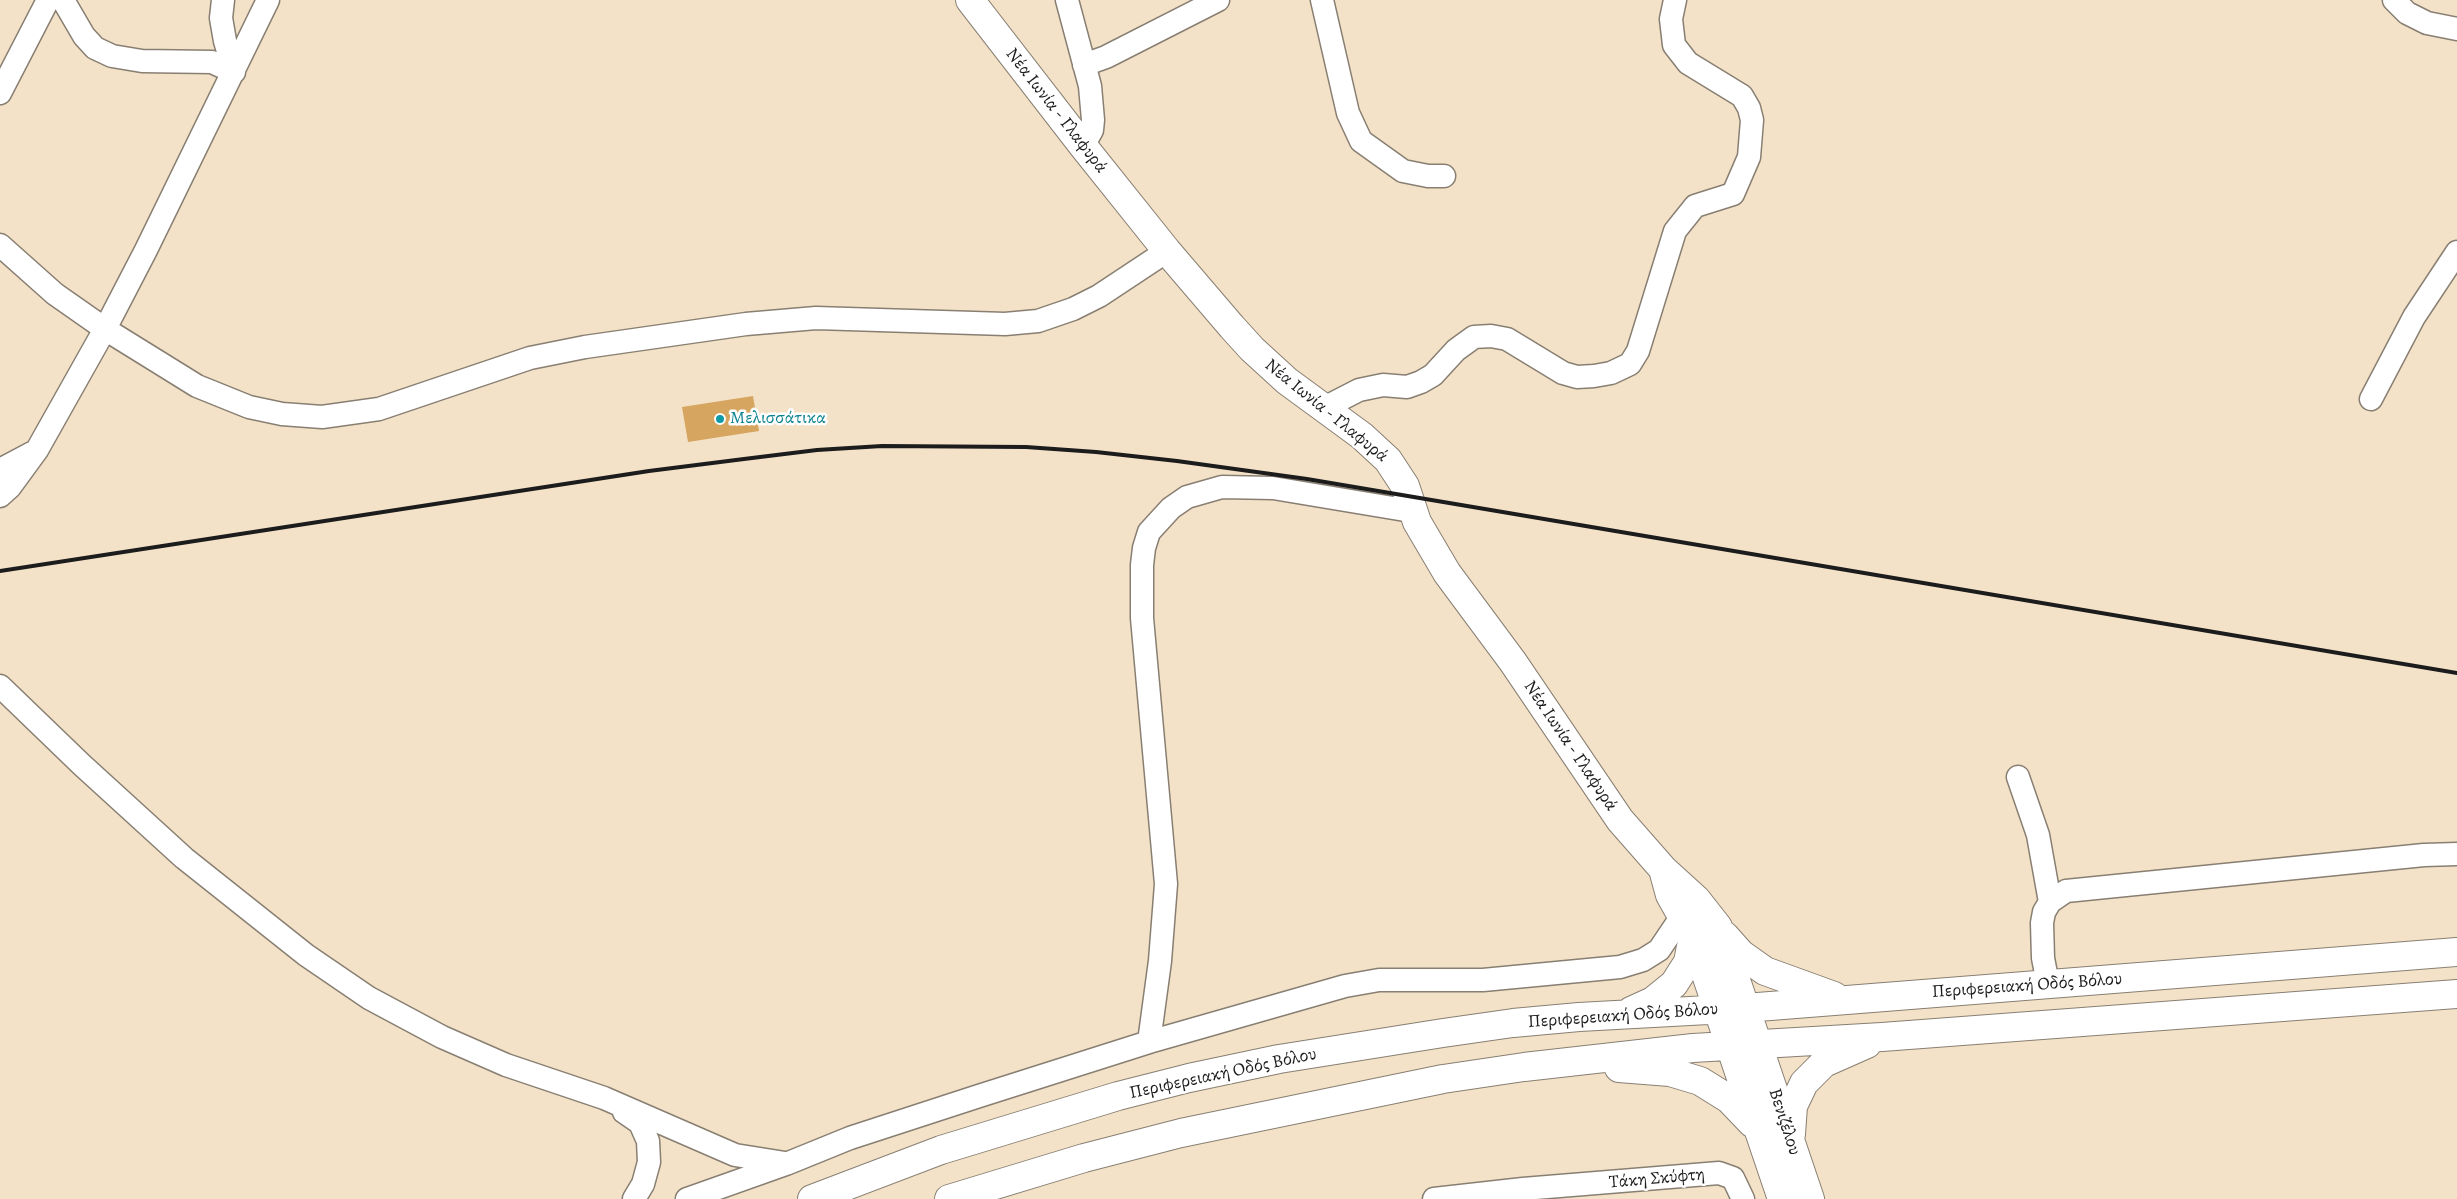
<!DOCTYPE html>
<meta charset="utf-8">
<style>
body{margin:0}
canvas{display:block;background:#f3e2c8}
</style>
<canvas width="2457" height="1199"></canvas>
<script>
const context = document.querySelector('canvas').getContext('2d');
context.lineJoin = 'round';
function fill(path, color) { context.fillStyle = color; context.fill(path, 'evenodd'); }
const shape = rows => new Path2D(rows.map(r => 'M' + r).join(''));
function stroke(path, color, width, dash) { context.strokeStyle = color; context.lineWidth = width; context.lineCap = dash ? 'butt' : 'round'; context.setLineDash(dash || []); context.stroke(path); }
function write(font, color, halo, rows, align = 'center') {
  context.font = font + ' Alegreya,serif'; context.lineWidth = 5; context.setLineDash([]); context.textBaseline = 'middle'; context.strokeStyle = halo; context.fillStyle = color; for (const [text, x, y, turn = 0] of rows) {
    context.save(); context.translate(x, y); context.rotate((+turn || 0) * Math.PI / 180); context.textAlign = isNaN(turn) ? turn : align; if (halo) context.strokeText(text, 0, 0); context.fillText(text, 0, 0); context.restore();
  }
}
fill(shape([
 [753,396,759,431,688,442,682,407]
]), '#d6a55f');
const minor = shape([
 [63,0,84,36,95,48,112,56,142,61,212,62,234,72],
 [223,0,221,18,225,41,234,72],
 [1067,0,1090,86,1093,120,1092,130,1083,146],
 [1322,0,1348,113,1361,141,1403,171,1428,176,1444,176],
 [2394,0,2407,13,2427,23,2457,29],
 [1084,65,1106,57,1218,0],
 [0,93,48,0],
 [0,245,55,294,105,329,197,386,249,407,282,414,322,417,379,409,530,358,585,347,746,324,816,318,1005,324,1038,321,1073,309,1099,296,1167,251],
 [2371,399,2414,317,2457,252],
 [1324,408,1359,390,1383,385,1407,387,1421,382,1433,375,1456,350,1474,337,1491,336,1507,339,1563,373,1577,377,1594,376,1611,373,1630,364,1638,351,1675,231,1695,206,1733,194,1749,157,1752,120,1749,108,1742,96,1688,63,1674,45,1671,19,1675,0],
 [0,470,32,453],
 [0,496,10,487,37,450,105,329,146,250,268,0],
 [0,686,82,765,184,858,306,955,369,998,442,1037,506,1065,604,1098,735,1155,785,1163],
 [2018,777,2038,835,2050,902],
 [2048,984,2043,958,2042,923,2044,912,2050,902,2066,891,2424,855,2457,854],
 [1149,1042,1160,961,1166,884,1142,618,1142,565,1144,548,1149,532,1171,508,1187,497,1222,487,1273,488,1411,511],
 [624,1112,640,1123,648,1141,649,1162,643,1184,634,1199],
 [687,1199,786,1164,850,1138,979,1096,1149,1042,1345,986,1379,980,1483,980,1620,967,1643,960,1659,950,1682,916],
 [1434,1199,1523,1189,1719,1173,1733,1178,1743,1199]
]);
const major = shape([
 [970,0,1083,146,1167,251,1232,327,1252,349,1287,381,1362,436,1388,460,1405,486,1417,522,1447,573,1513,662,1620,820,1663,869,1696,899,1718,927,1810,1199],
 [1664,873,1670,895,1693,936,1782,1199],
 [1725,936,1741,954,1765,971,1834,996],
 [1631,1011,1653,1001,1674,984,1688,962,1693,936],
 [1619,1068,1670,1072,1700,1081,1729,1099,1752,1123],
 [1791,1134,1793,1106,1804,1083,1824,1063,1867,1044],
 [812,1199,941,1150,1118,1096,1189,1078,1279,1059,1443,1033,1513,1023,1579,1017,1745,1008,2457,952],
 [949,1199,1084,1158,1181,1133,1443,1079,1524,1067,1693,1048,1882,1037,2457,994]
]);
stroke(minor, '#887f72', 25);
stroke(major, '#887f72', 30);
stroke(minor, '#fff', 22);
stroke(major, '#fff', 28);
stroke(shape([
 [0,571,649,471,744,459,817,450,882,446,1026,447,1096,452,1177,461,1307,479,2457,673]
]), '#1c1c1c', 4);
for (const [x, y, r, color] of [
 [720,419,5,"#0f9aa8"]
]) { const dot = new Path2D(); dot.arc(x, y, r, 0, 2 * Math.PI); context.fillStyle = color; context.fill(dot); stroke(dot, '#fff', 2); }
write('18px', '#1c1c1c', '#fff', [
 ["Νέα Ιωνία - Γλαφυρά",1056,111,52],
 ["Νέα Ιωνία - Γλαφυρά",1326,411,39],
 ["Νέα Ιωνία - Γλαφυρά",1570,746,56],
 ["Περιφερειακή Οδός Βόλου",2027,986,-4],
 ["Περιφερειακή Οδός Βόλου",1623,1016,-4],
 ["Περιφερειακή Οδός Βόλου",1223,1074,-12],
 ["Βενιζέλου",1784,1122,72],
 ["Τάκη Σκύφτη",1657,1179,-5]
]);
write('18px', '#0d838f', '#fff', [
 ["Μελισσάτικα",730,419]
], 'left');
</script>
